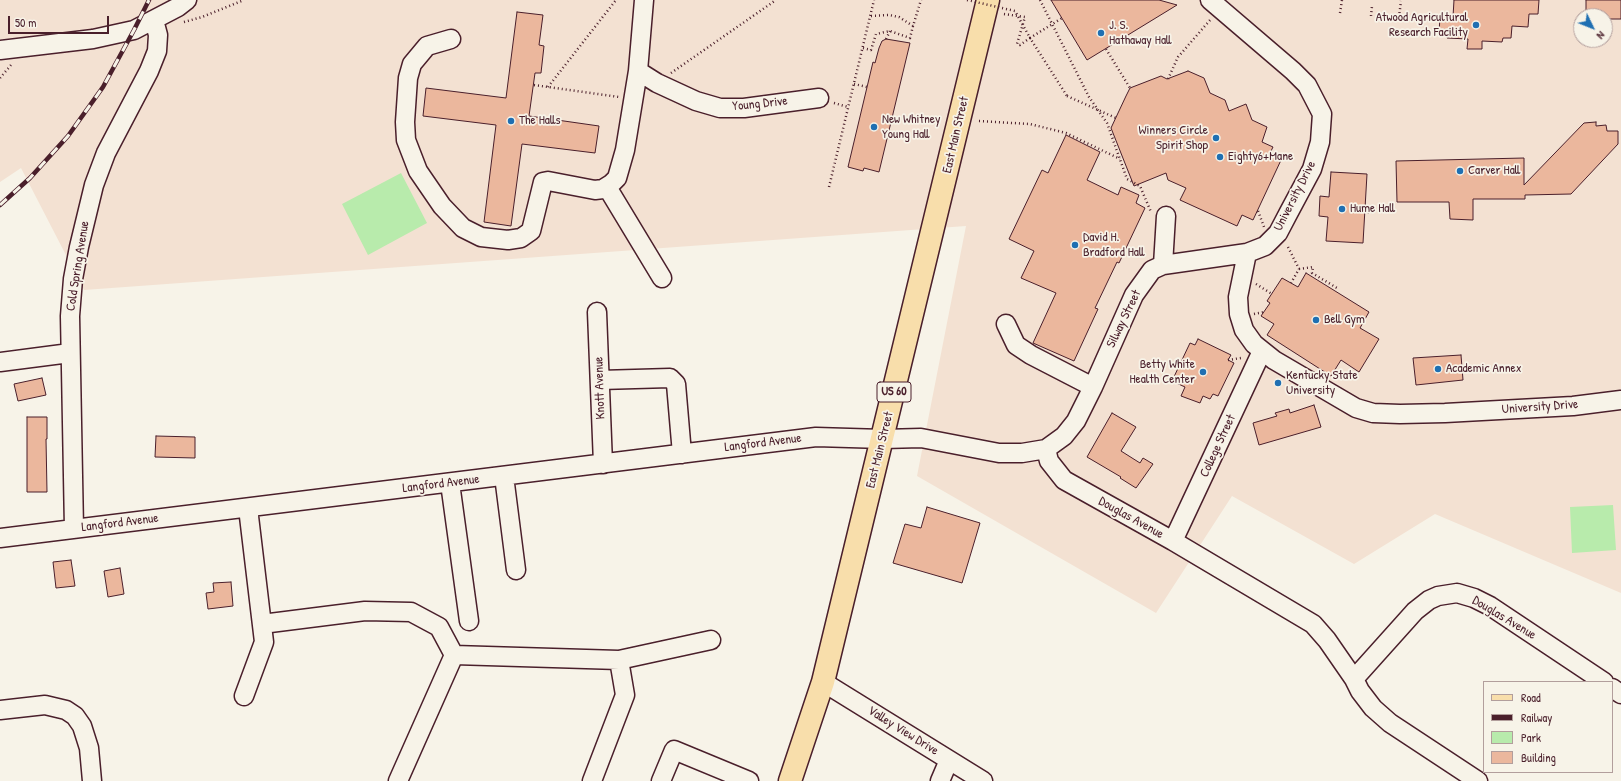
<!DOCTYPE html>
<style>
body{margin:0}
#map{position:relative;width:1621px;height:781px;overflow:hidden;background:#f7f3e8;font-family:"Patrick Hand",sans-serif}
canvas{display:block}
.legend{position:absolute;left:1483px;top:681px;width:130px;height:92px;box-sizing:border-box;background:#f7f3e8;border:1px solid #b29e9c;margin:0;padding:5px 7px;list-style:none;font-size:12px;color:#4a1f2b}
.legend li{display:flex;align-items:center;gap:8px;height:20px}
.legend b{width:20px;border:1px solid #b29e9c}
.north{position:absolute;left:1573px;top:8px;width:40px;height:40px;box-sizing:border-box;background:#f7f3e8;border:1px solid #b29e9c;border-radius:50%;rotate:133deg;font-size:11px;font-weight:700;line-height:16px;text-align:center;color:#4a1f2b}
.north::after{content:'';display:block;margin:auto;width:14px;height:18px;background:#1f6fb2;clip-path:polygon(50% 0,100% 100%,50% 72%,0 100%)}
.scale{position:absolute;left:8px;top:16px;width:101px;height:18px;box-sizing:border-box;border:2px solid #4a1f2b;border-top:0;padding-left:5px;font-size:12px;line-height:14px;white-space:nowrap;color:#4a1f2b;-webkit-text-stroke:3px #f7f3e8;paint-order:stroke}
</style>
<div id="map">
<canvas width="1621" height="781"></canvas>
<ul class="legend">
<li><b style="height:5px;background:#f8deab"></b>Road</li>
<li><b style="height:5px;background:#4a1f2b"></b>Railway</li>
<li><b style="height:11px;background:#b8ebac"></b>Park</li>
<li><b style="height:11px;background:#ebb79d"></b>Building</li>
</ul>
<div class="north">N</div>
<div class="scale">50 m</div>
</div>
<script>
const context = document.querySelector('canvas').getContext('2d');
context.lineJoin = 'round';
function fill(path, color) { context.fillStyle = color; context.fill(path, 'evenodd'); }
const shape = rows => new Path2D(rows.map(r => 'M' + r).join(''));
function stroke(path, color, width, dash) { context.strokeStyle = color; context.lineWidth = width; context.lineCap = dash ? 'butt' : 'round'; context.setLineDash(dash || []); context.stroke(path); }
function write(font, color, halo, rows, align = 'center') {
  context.font = font + ' "Patrick Hand",sans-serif'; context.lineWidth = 3.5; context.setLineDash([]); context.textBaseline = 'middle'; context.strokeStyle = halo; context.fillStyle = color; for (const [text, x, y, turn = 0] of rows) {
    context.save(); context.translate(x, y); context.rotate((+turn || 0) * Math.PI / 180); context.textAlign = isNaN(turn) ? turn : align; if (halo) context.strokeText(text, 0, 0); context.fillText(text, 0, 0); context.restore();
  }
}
fill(shape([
 [0,0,1621,0,1621,593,1435,514,1354,564,1232,496,1156,613,917,476,966,226,84,290,21,168,0,182],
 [1581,16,1605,16,1605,40,1581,40]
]), '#f3e1d2');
fill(shape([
 [401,173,427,223,368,255,342,204],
 [1613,505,1616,550,1572,553,1570,507]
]), '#b8ebac');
const building = shape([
 [1051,0,1159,0,1177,5,1087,60,1051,0],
 [1454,0,1539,0,1538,14,1529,14,1528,27,1512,26,1511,38,1503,38,1502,42,1482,41,1482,49,1467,49,1468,39,1447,38,1448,34,1439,34,1440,16,1453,17,1454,0],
 [1586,0,1621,0,1621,19,1605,19,1605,16,1586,16,1586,0],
 [517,12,543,15,539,45,544,46,541,73,535,73,529,116,599,126,595,153,522,144,511,226,484,222,496,125,423,116,426,88,506,98,517,12],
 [886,39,910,43,879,172,864,168,863,171,848,167,873,62,875,63,879,48,882,41,886,39],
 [1188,71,1204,78,1210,93,1225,100,1229,111,1246,104,1252,120,1267,127,1262,142,1273,147,1270,153,1282,158,1253,220,1242,215,1237,226,1180,200,1186,188,1168,180,1166,173,1134,186,1111,128,1126,96,1130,88,1161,76,1167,79,1188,71],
 [1596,122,1596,126,1606,125,1607,131,1618,131,1618,144,1571,194,1525,195,1525,199,1473,199,1473,220,1450,219,1449,202,1397,202,1396,161,1524,158,1524,185,1584,123,1596,122],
 [1066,135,1100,152,1087,180,1118,195,1121,187,1139,195,1136,203,1145,208,1119,263,1117,262,1095,308,1098,309,1074,361,1033,343,1056,293,1021,278,1034,251,1009,239,1042,170,1048,173,1066,135],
 [1331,172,1367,174,1363,243,1326,241,1328,217,1319,216,1320,196,1329,197,1331,172],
 [1306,273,1369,312,1360,328,1379,339,1359,372,1341,360,1331,376,1267,335,1274,324,1261,316,1270,303,1267,301,1282,278,1298,287,1306,273],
 [1198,339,1231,355,1228,360,1234,363,1218,396,1213,394,1210,399,1203,396,1200,403,1181,396,1185,387,1172,381,1190,343,1195,345,1198,339],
 [1461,355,1463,380,1416,385,1413,358,1461,355],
 [42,378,46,395,18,401,14,384,42,378],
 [1314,405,1321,427,1259,445,1253,423,1277,416,1275,413,1289,409,1290,413,1314,405],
 [1112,413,1136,427,1121,451,1140,463,1143,458,1153,464,1136,488,1120,478,1121,477,1087,457,1112,413],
 [27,417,47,417,47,439,46,439,47,492,27,492,27,417],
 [156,436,195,437,195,458,155,457,156,436],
 [927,507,980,523,962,583,893,563,905,524,921,528,927,507],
 [71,560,75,586,56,588,53,562,71,560],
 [120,568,124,594,108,597,104,571,120,568],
 [231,582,233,606,208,609,206,593,214,592,213,583,231,582]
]);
fill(building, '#ebb79d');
stroke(building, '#4a1f2b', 1);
const minor = shape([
 [1210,0,1293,71,1307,85,1322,114,1320,142,1312,169,1289,212,1278,233,1265,246,1247,253,1238,297,1239,314,1244,330,1254,344,1274,360,1356,408,1373,413,1400,414,1445,413,1573,406,1621,400],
 [451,39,427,46,412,64,408,78,405,122,406,140,418,171,442,206,463,228,481,237,508,240,521,238,531,231,543,182,548,181,595,190,603,189,611,184,617,178,625,150,638,71,644,0],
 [0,50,93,39,134,30,178,7,187,0],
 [638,71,657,83,696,101,720,108,744,108,819,98],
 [607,187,662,278],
 [1163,265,1166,216],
 [597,312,603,464],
 [1006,324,1016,345,1031,355,1093,387],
 [0,362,70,353],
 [600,380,670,378,676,384,682,454],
 [1046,449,1064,436,1076,421,1093,387,1134,295,1152,270,1163,265,1247,253],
 [504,476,516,570],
 [450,483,469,621],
 [74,529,70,316,73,279,79,247,94,185,106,153,149,71,157,51,158,35,154,20],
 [0,538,816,437,883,439,921,438,999,453,1022,453,1046,449,1049,461,1064,480,1173,541,1313,624,1327,640,1354,679],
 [1173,541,1262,351],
 [262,624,365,611,411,612,439,627,454,655],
 [823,682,983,781],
 [1612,688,1621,694],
 [244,696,264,642,248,508],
 [0,710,45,705,66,710,75,716,82,726,89,748,92,781],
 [398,781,454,655,619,660,711,640],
 [592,781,625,695,619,660],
 [661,781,674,750,749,781],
 [940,781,949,760],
 [1478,781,1390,723,1373,708,1360,691,1354,679,1415,611,1429,600,1438,596,1457,593,1474,598,1490,606,1604,682]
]);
const major = shape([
 [790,781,823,682,988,0]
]);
stroke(minor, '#4a1f2b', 21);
stroke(major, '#4a1f2b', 25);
stroke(shape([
 [1040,0,1089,97,1107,123,1127,179,1140,186,1151,212],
 [1340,13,1342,0],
 [1004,14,1025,17,1017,44,1020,45,1030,38,1067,96],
 [871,16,889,15,899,17,913,26,921,0],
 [1371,16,1372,6],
 [1399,17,1401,1],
 [184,22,202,17,244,0],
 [886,39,890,31],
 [863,48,871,50,876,34,890,31,910,38,913,26],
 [1106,49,1130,88],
 [671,73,776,0],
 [0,78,11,65],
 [1168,79,1178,57,1211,19],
 [854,84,867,87],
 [534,85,619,97],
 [548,87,616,0],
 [834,103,848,107],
 [979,121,1030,124,1066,133,1120,159],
 [829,187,874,0],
 [1258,211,1264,227],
 [1364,212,1372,213],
 [1288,247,1299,269,1291,283],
 [1299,269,1313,267,1312,273,1337,288],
 [1256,284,1272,294],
 [1254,314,1264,312],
 [1228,360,1241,358]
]), '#4a1f2b', 2.5, [1, 3]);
stroke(minor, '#f7f3e8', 18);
stroke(major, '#f8deab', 22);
const rail = shape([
 [0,205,30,178,68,136,103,87,134,30,149,0]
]);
stroke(rail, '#4a1f2b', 4.5);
stroke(rail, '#f7f3e8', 3, [9]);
stroke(shape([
 [967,0,1015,11,1030,38,1062,18],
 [1067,96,1116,118]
]), '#4a1f2b', 2.5, [1, 3]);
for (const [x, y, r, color] of [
 [1476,25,4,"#1f6fb2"],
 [1101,33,4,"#1f6fb2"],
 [511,121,4,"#1f6fb2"],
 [874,127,4,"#1f6fb2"],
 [1216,138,4,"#1f6fb2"],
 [1220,157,4,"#1f6fb2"],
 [1460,171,4,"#1f6fb2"],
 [1342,209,4,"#1f6fb2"],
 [1075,245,4,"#1f6fb2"],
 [1316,320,4,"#1f6fb2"],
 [1438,369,4,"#1f6fb2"],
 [1203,372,4,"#1f6fb2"],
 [1278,383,4,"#1f6fb2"]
]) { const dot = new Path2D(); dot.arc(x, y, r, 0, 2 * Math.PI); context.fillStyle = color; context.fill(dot); stroke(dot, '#f7f3e8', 1.5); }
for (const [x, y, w] of [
 [894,392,34]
]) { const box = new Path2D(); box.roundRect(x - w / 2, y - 10, w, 20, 3); context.fillStyle = '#f7f3e8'; context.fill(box); stroke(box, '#4a1f2b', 1); }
write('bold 12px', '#4a1f2b', null, [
 ["US 60",894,392]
]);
write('13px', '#4a1f2b', '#f7f3e8', [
 ["Atwood Agricultural",1468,18,"right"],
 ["Research Facility",1468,33,"right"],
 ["J. S.",1109,26],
 ["Hathaway Hall",1109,41],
 ["New Whitney",882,120],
 ["Young Hall",882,135],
 ["The Halls",519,121],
 ["Winners Circle",1208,131,"right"],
 ["Spirit Shop",1208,146,"right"],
 ["Eighty6+Mane",1228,157],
 ["Carver Hall",1468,171],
 ["Hume Hall",1350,209],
 ["David H.",1083,238],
 ["Bradford Hall",1083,253],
 ["Bell Gym",1324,320],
 ["Betty White",1195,365,"right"],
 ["Health Center",1195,380,"right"],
 ["Academic Annex",1446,369],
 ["Kentucky State",1286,376],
 ["University",1286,391]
], 'left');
write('13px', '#4a1f2b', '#f7f3e8', [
 ["Young Drive",760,104,-6],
 ["East Main Street",956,135,-77],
 ["University Drive",1295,196,-63],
 ["Cold Spring Avenue",78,266,-81],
 ["Silway Street",1124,319,-64],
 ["Knott Avenue",600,388,-92],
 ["University Drive",1540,407,-4],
 ["Langford Avenue",763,443,-7],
 ["College Street",1218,446,-65],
 ["East Main Street",880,450,-76],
 ["Langford Avenue",441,484,-7],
 ["Douglas Avenue",1131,518,29],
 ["Langford Avenue",120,523,-7],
 ["Douglas Avenue",1504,618,31],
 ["Valley View Drive",903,731,32]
]);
</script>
